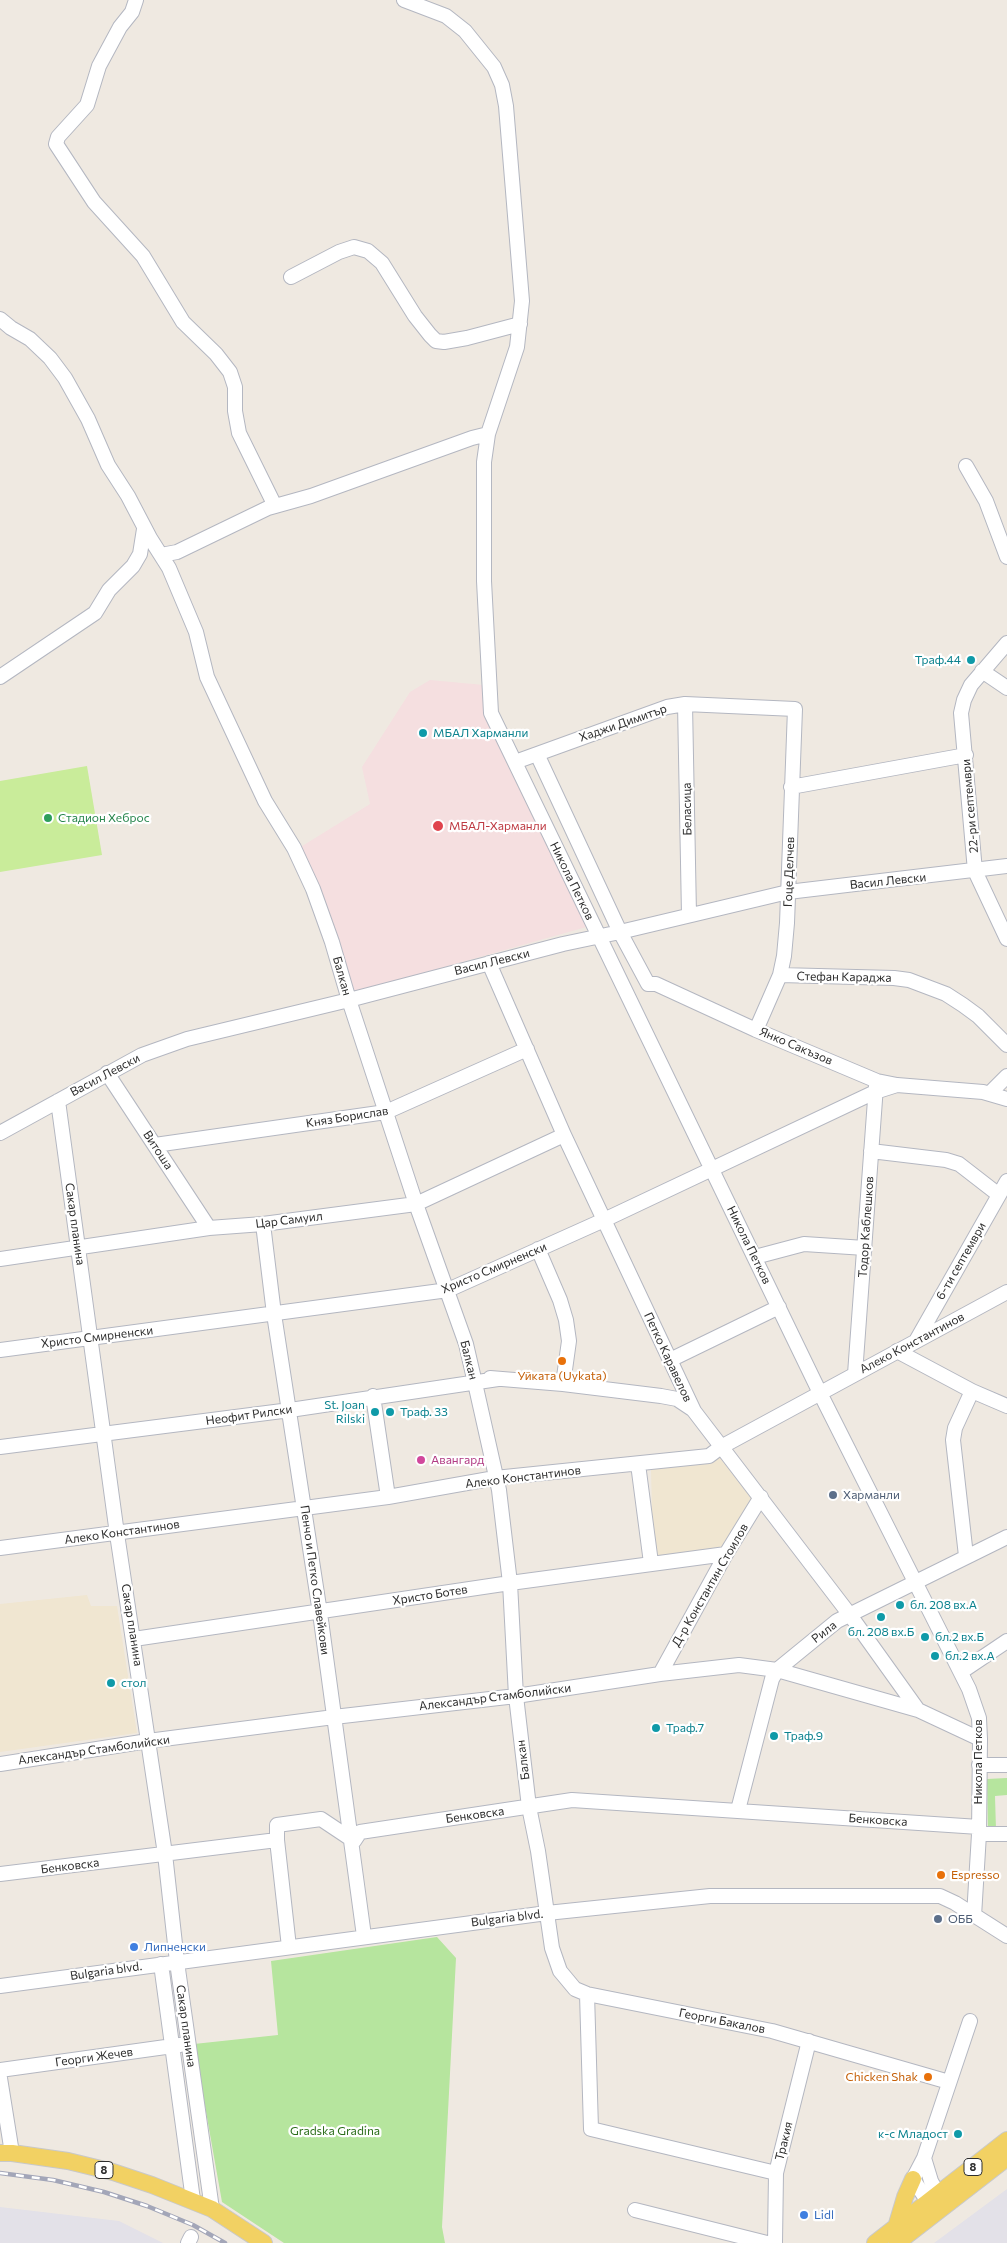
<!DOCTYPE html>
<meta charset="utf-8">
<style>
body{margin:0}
canvas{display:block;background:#efe9e1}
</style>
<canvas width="1007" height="2243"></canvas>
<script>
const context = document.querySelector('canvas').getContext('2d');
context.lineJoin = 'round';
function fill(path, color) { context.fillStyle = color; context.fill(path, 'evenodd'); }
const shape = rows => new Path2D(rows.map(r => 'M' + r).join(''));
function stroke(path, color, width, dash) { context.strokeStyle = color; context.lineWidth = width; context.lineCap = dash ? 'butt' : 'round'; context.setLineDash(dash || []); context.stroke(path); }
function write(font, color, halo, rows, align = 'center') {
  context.font = font + ' Commissioner,sans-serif'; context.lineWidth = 4.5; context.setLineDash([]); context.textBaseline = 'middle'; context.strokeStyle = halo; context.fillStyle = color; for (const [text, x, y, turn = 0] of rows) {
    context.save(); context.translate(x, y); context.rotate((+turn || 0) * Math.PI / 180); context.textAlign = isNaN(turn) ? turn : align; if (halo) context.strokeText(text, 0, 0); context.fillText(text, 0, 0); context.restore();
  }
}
fill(shape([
 [1007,2189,1007,2243,934,2243],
 [0,2207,119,2221,163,2243,0,2243]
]), '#e3e1e8');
fill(shape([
 [720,1458,755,1503,719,1554,653,1559,651,1468],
 [87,1595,91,1606,117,1606,137,1733,0,1752,0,1604]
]), '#f0e6d1');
fill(shape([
 [430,680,484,685,590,926,352,993,299,848,370,804,362,767,410,692]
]), '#f5dfe0');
fill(shape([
 [1007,1778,1007,1795,995,1796,996,1830,988,1830,987,1779],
 [437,1937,456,1958,442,2227,445,2243,284,2243,222,2202,194,2044,278,2035,271,1961]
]), '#b6e59e');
fill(shape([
 [87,766,102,855,0,872,0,781]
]), '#c9ec9a');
const minor = shape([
 [136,0,132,12,120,27,99,66,87,105,58,137,56,144,94,202,143,256,183,322,216,354,230,372,235,387,235,411,239,433,275,506],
 [404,0,446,16,465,31,494,67,502,85,506,106,522,301,517,347,488,434,484,462,484,581,491,713,820,1393,969,1689,979,1718,980,1739,979,1834,974,1916],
 [291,277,339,252,354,247,368,251,382,263,415,316,430,335,436,341,444,342,467,338,520,324],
 [0,319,11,328,30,339,50,358,65,378,88,419,108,465,128,496,150,538,169,568,196,632,207,677,265,801,294,848,313,889,332,942,349,1000,416,1204,466,1344,475,1383,499,1490,510,1583,516,1696,529,1807,538,1851,552,1948,560,1971,575,1989,587,1994,772,2031,949,2082],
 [966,466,986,501,1007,557],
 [161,555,177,552,268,508,311,496,472,438,488,434],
 [1007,643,971,685,964,700,961,713,975,871,1007,939],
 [982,671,1007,688],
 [0,677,95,613,109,590,133,566,140,554,144,529],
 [685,704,689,915],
 [537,754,620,932,648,984,656,984,756,1030,877,1081,897,1085,983,1092,1007,1099],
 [515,762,667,707,685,704,795,709,787,923,784,956,780,975,756,1030],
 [791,787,966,755],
 [489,963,564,1135,694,1411,850,1615,918,1710],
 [780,975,894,978,909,980,946,994,963,1005,978,1016,1007,1045],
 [107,1073,209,1228],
 [990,1093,1007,1076],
 [58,1101,117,1534,165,1854,177,1962,212,2209],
 [0,1133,142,1055,187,1039,349,1000,563,944,620,932,788,892,1007,866],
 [155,1145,386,1112,527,1049],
 [871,1151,946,1160,959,1164,999,1195],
 [263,1224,274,1314,320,1613,364,1936],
 [538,1249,560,1300,566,1320,569,1341,563,1384],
 [755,1257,804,1244,865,1248],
 [0,1259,209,1228,263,1224,416,1204,564,1135],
 [916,1341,1007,1181],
 [0,1350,448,1290,604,1220,875,1092,897,1085],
 [897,1351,972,1391,1007,1406],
 [670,1360,779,1307],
 [855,1374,876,1086],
 [490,1378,563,1384,661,1396,677,1399,692,1409],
 [373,1396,388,1497],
 [0,1447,290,1410,498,1379],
 [638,1464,651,1563],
 [0,1548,388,1497,495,1478,709,1456,721,1447,1007,1292],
 [966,1556,953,1440,955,1428,972,1391],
 [134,1639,510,1583,726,1554],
 [961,1672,1007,1641],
 [660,1674,726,1554,761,1497],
 [0,1764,148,1741,334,1717,516,1696,660,1674,739,1665,777,1670,918,1710,980,1739],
 [979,1765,1007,1765],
 [738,1810,772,1679,777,1670,837,1621,1007,1537],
 [979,1834,1007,1834],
 [277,1840,289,1947],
 [0,1874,277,1840,277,1825,321,1819,354,1841,360,1832,572,1800,979,1827],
 [161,1964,193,2200],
 [0,1986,547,1913,710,1896,940,1896,955,1903,1007,1936],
 [587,1994,591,2129,776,2173],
 [0,2070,180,2045],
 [0,2078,12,2153],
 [924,2158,931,2181,942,2201],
 [635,2210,767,2243],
 [934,2211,913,2179,924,2158,970,2021],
 [188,2243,191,2237],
 [775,2243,776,2173,809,2041]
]);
const major = shape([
 [0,2153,12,2153,68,2161,113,2172,152,2185,212,2209,264,2243],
 [896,2227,905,2197,913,2179],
 [875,2243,1007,2140],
 [897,2243,1007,2158]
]);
stroke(minor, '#b4b7c1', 16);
stroke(major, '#c9c9c9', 18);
stroke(minor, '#fff', 14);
stroke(major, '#f2d163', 16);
const rail = shape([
 [0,2173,53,2180,104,2192,147,2206,193,2225,225,2243]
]);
stroke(rail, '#a3a6b8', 4.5);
stroke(rail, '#fff', 2.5, [8]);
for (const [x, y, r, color] of [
 [971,660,5,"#0f9aa8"],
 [423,733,5,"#0f9aa8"],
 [48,818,5,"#2e9e5b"],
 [438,826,6,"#e0444e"],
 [562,1361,5,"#e8710a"],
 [375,1412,5,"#0f9aa8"],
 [390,1412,5,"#0f9aa8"],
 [421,1460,5,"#d1479c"],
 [833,1495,5,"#5c6f8a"],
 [900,1605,5,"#0f9aa8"],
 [881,1617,5,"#0f9aa8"],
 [925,1637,5,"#0f9aa8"],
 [935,1656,5,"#0f9aa8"],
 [111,1683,5,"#0f9aa8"],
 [656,1728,5,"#0f9aa8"],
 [774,1736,5,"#0f9aa8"],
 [941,1875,5,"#e8710a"],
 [938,1919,5,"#5c6f8a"],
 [134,1947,5,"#3f7fe0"],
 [928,2077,5,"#e8710a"],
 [958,2134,5,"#0f9aa8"],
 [804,2215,5,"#3f7fe0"]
]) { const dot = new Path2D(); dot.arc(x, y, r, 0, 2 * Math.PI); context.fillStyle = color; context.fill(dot); stroke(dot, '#fff', 2); }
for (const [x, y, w] of [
 [973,2167,18],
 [104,2170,18]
]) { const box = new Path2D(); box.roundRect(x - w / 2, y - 8.5, w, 17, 4); context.fillStyle = '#fff'; context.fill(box); stroke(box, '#2e2e2e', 1); }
write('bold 11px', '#2e2e2e', null, [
 ["8",973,2167],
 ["8",104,2170]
]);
write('12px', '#0d838f', '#fff', [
 ["Траф.44",961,660,"right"],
 ["МБАЛ Харманли",433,733],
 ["St. Joan",365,1405,"right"],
 ["Rilski",365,1419,"right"],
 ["Траф. 33",400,1412],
 ["бл. 208 вх.А",910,1605],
 ["бл. 208 вх.Б",881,1632,"center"],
 ["бл.2 вх.Б",935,1637],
 ["бл.2 вх.А",945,1656],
 ["стол",121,1683],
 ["Траф.7",666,1728],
 ["Траф.9",784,1736],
 ["к-с Младост",948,2134,"right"]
], 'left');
write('12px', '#2e2e2e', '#fff', [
 ["Хаджи Димитър",623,723,-19],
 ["22-ри септември",970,806,-95],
 ["Беласица",687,809,-91],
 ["Гоце Делчев",789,872,-88],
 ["Никола Петков",572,881,64],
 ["Васил Левски",888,881,-6],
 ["Васил Левски",492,962,-14],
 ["Балкан",342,976,74],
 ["Стефан Караджа",844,977,1],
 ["Янко Сакъзов",796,1046,23],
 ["Васил Левски",105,1075,-28],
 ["Княз Борислав",347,1117,-9],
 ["Витоша",158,1150,57],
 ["Цар Самуил",289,1220,-7],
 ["Сакар планина",75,1224,82],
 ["Тодор Каблешков",866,1227,-86],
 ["Никола Петков",749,1245,64],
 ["6-ти септември",961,1261,-60],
 ["Христо Смирненски",494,1268,-23],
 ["Христо Смирненски",97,1337,-7],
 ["Алеко Константинов",912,1343,-28],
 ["Петко Каравелов",668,1357,65],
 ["Балкан",469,1360,76],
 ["Неофит Рилски",249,1415,-8],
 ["Алеко Константинов",523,1477,-7],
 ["Алеко Константинов",122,1532,-8],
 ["Пенчо и Петко Славейкови",315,1580,82],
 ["Д-р Константин Стоилов",710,1585,-60],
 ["Христо Ботев",430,1595,-9],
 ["Сакар планина",132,1625,81],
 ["Рила",824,1632,-38],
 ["Александър Стамболийски",495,1697,-7],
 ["Александър Стамболийски",94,1750,-8],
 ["Балкан",523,1760,-97],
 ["Никола Петков",978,1762,-90],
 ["Бенковска",475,1815,-8],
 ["Бенковска",878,1820,4],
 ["Бенковска",70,1866,-7],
 ["Bulgaria blvd.",507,1918,-7],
 ["Bulgaria blvd.",106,1971,-8],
 ["Георги Бакалов",722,2021,11],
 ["Сакар планина",186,2026,82],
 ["Георги Жечев",94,2057,-8],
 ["Тракия",784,2141,-76]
]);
write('12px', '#27864d', '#fff', [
 ["Стадион Хеброс",58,818]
], 'left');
write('12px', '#be3a42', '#fff', [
 ["МБАЛ-Харманли",449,826]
], 'left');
write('12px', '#c56008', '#fff', [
 ["Уйката (Uykata)",562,1376],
 ["Espresso",951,1875,"left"],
 ["Chicken Shak",918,2077,"right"]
]);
write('12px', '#b23c85', '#fff', [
 ["Авангард",431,1460]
], 'left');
write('12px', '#4e5e75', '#fff', [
 ["Харманли",843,1495],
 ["ОББ",948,1919]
], 'left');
write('12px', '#366cbe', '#fff', [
 ["Липненски",144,1947],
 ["Lidl",814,2215]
], 'left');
write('12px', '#2c6e1b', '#fff', [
 ["Gradska Gradina",335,2131]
]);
</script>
